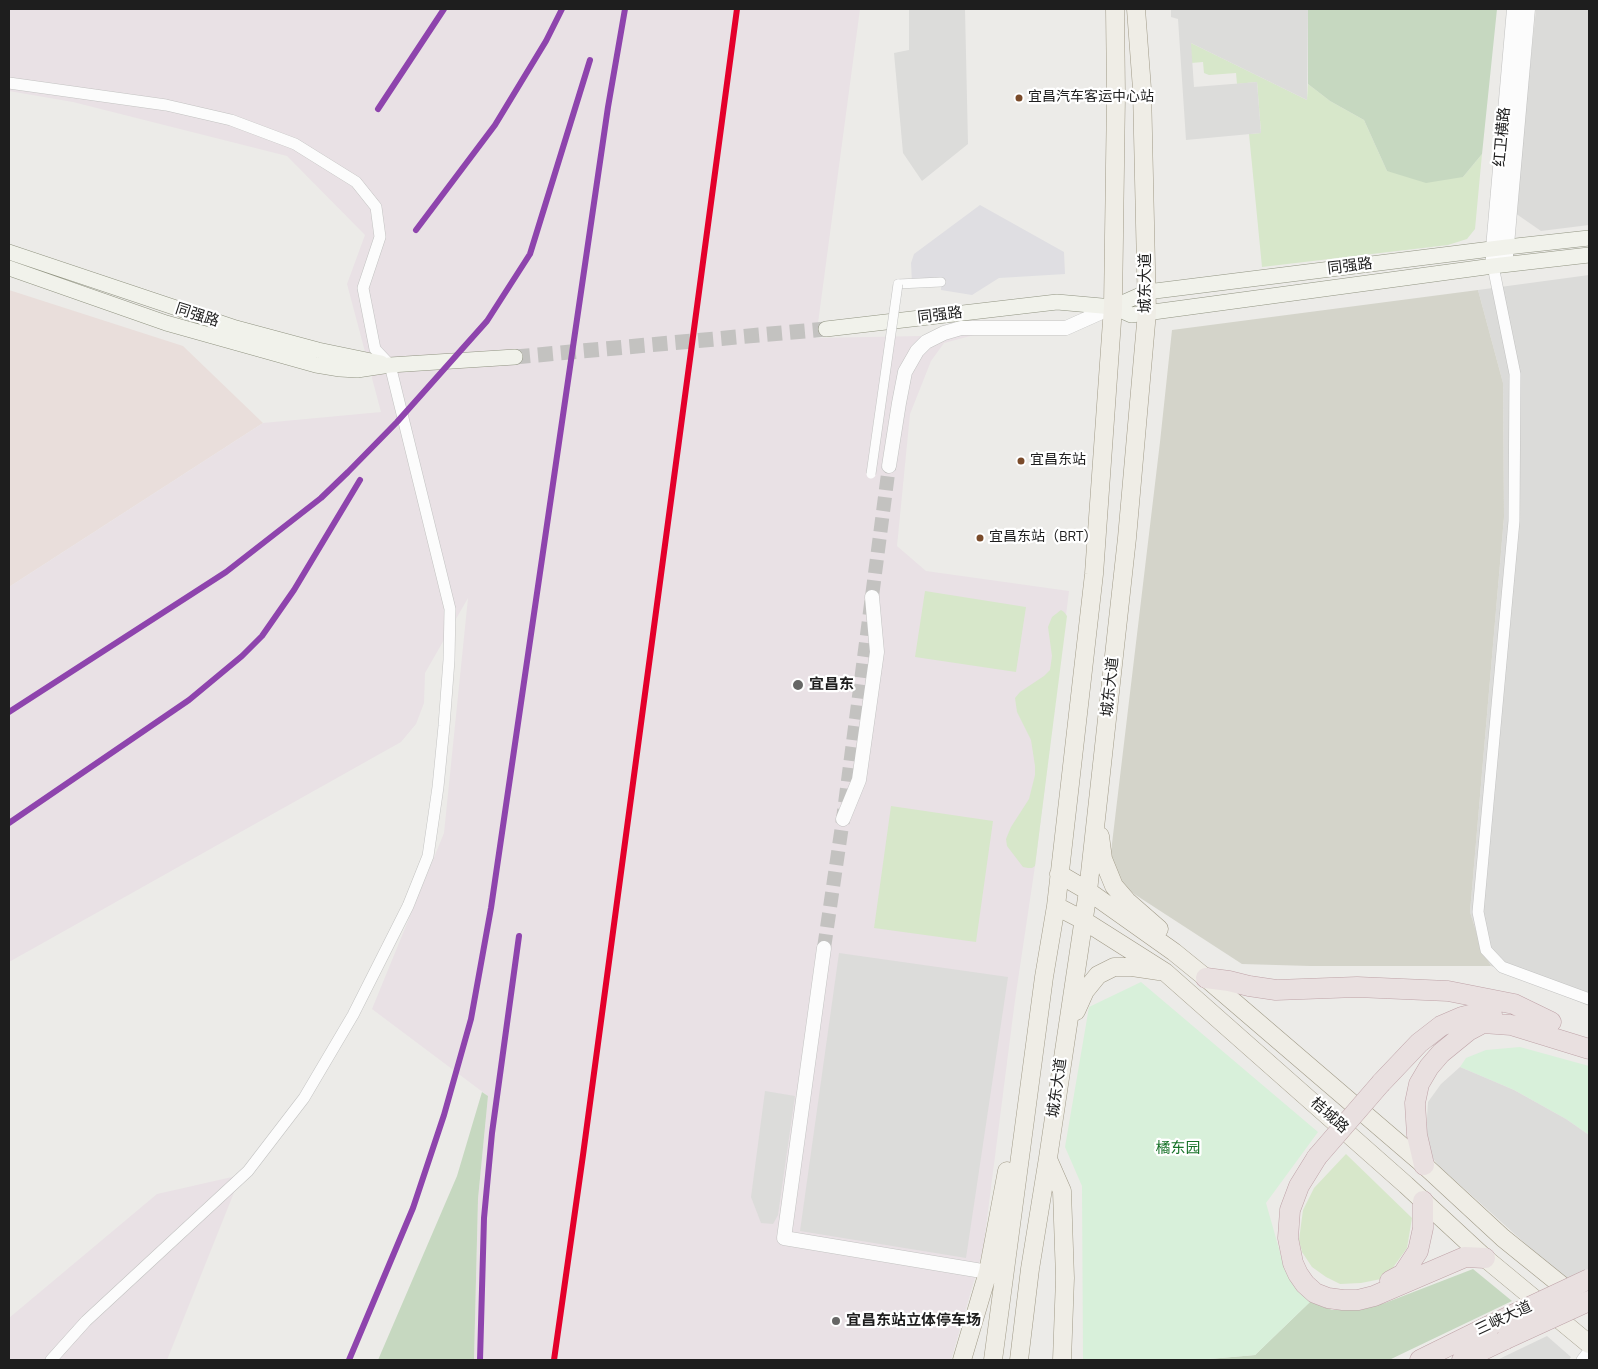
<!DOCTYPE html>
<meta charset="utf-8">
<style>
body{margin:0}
#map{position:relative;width:1598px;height:1369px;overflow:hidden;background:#ecebe8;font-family:"Titillium Web",sans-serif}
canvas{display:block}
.frame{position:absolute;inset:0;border:10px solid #1e1e1e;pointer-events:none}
</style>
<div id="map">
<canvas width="1598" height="1369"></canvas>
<div class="frame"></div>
</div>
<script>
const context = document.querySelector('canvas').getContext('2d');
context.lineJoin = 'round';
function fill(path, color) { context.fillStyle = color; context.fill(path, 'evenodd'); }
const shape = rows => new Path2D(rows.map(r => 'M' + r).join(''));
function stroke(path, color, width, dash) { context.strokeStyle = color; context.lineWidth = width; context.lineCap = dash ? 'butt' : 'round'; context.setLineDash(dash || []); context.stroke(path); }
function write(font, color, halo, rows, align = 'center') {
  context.font = font + ' "Titillium Web","Noto Sans SC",sans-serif'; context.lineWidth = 4.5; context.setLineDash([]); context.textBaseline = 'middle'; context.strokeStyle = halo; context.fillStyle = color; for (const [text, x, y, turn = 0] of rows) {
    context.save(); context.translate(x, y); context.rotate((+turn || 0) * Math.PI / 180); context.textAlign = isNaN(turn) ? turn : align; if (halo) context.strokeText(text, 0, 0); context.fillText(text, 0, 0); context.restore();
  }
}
fill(shape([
 [1536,9,1589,9,1589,225,1541,231,1515,213],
 [1589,275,1589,1006,1491,966,1482,950,1470,912,1504,517,1503,383,1478,290],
 [1547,1336,1571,1357,1569,1360,1497,1360]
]), '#dbdbd9');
fill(shape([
 [9,290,183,346,263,423,9,587]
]), '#e9dedb');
fill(shape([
 [9,9,860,9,816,338,974,335,944,343,931,361,910,414,897,546,926,571,1069,591,1035,866,1015,1000,983,1250,951,1360,474,1360,478,1199,488,1096,372,1009,444,833,468,598,425,673,424,703,416,724,401,742,9,962,9,587,263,423,381,412,347,284,365,235,287,156,73,102,9,91],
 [241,1175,167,1360,9,1360,9,1318,157,1194]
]), '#e9e1e5');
fill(shape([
 [1478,290,1503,383,1504,517,1470,912,1482,950,1491,966,1310,966,1242,964,1108,877,1160,442,1172,330]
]), '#d4d4ca');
fill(shape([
 [1191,43,1307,100,1308,84,1330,101,1364,120,1387,171,1463,177,1482,154,1475,229,1467,239,1448,245,1262,267,1249,134,1261,133,1257,82,1237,84,1236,73,1209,75,1204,73,1203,62,1191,63],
 [925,591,1026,607,1016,672,915,657],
 [1061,610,1064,612,1067,616,1049,756,1035,866,1032,868,1028,868,1023,867,1007,846,1006,839,1011,827,1029,799,1035,775,1035,766,1031,740,1017,712,1015,698,1020,692,1044,676,1050,670,1052,656,1048,627,1052,617],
 [891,806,993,821,976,942,874,928],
 [1346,1154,1412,1218,1407,1248,1392,1269,1381,1279,1361,1283,1340,1284,1326,1277,1312,1267,1302,1252,1299,1240,1303,1210,1314,1188]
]), '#d7e7ca');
fill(shape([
 [1308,9,1497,9,1482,154,1463,177,1426,183,1387,171,1364,120,1330,101,1308,84],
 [482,1092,488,1096,478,1199,474,1360,378,1360,457,1176],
 [1473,1269,1512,1301,1389,1360,1197,1360,1255,1355,1312,1300,1332,1310,1357,1309,1385,1303]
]), '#c6d8c0');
fill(shape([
 [1141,982,1318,1132,1266,1203,1285,1270,1312,1300,1255,1355,1197,1360,1083,1360,1082,1186,1065,1147,1089,1007],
 [1520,1047,1589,1066,1589,1135,1566,1119,1514,1090,1460,1067,1466,1058,1486,1050]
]), '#d8f0da');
fill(shape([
 [909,9,965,9,968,144,922,181,903,153,894,53,909,50],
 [1171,9,1308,9,1307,100,1191,43,1194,87,1257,82,1261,133,1186,140,1178,19,1171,17],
 [839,953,1008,977,966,1258,800,1231],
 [1460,1067,1514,1090,1566,1119,1589,1135,1589,1270,1567,1281,1439,1166,1430,1155,1426,1134,1428,1102,1441,1084],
 [765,1091,795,1096,778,1215,773,1224,761,1223,751,1197]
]), '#dcdcda');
fill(shape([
 [980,205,1064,252,1065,274,999,278,972,295,941,290,941,282,912,283,911,263,914,254]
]), '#dfdee2');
stroke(shape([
 [824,948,843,819,889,466]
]), '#c3c2c0', 14, [14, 7]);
stroke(shape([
 [515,357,826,329]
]), '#c3c2c0', 15, [15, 8]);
const pedestrian = shape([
 [898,284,941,282]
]);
const minor = shape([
 [9,83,166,105,231,120,295,144,356,182,376,207,380,237,363,288,375,349,390,365,450,609,449,660,444,726,438,787,428,856,408,906,353,1015,304,1098,248,1171,86,1321,51,1360],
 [1493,266,1515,374,1514,521,1478,912,1486,950,1502,967,1589,999],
 [1582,1360,1589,1351]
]);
const tertiary = shape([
 [1506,256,1528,9],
 [1493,266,1493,248,1514,9],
 [889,466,899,403,905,372,917,351,926,342,944,333,961,328,1066,328,1113,307],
 [843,819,859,780,877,652,872,597],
 [824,948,784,1238,988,1272]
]);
const secondary = shape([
 [9,252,236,328,318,350,381,363],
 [9,268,166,323,316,365,340,369,357,370,390,365,515,357],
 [1113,307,1147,292,1507,247,1589,238],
 [826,329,1057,302,1113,307,1131,315,1493,266,1589,255]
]);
const primary = shape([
 [1100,836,1103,859,1114,886,1127,901,1159,929],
 [1059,874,1088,891,1174,952,1206,978,1424,1165,1503,1238,1576,1297],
 [1056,906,1083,920,1165,972,1406,1185,1485,1258,1589,1344],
 [1076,1011,1085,991,1098,975,1114,967,1132,967,1159,971],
 [1048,1159,1062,1191,1065,1278,1062,1360],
 [962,1360,988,1272,1007,1171],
 [993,1360,1044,977,1056,906,1094,574,1113,307,1116,95,1115,9],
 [1019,1360,1030,1269,1048,1158,1088,891,1127,538,1147,312,1142,89,1136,9]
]);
const motorway = shape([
 [1206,978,1229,981,1249,986,1276,990,1357,987,1448,991,1514,1004,1551,1022],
 [1381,1083,1419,1043,1441,1026,1462,1017,1474,1014,1492,1014],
 [1317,1157,1299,1186,1290,1210,1288,1238,1293,1263,1298,1274,1305,1284,1315,1293,1328,1298,1343,1300,1358,1300,1374,1296,1465,1257,1485,1258],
 [1424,1165,1417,1135,1415,1103,1419,1084,1429,1067,1441,1053,1468,1031,1483,1023,1511,1025,1589,1049],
 [1390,1281,1403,1274,1418,1251,1423,1228,1423,1201],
 [1420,1360,1493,1324],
 [1462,1360,1506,1339]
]);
stroke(pedestrian, '#c3c3c2', 10);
stroke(minor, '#c3c3c2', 12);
stroke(tertiary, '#c3c3c2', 15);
stroke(secondary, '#919482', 16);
stroke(primary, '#a09a87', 19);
stroke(motorway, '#bea2a7', 21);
stroke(pedestrian, '#fcfcfc', 9);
stroke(minor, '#fcfcfc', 11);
stroke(tertiary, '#fcfcfc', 14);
stroke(secondary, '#f1f2eb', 15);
stroke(primary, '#efede6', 18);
stroke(motorway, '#e9e0e0', 20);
const pedestrianBridge = shape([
 [871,474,898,284]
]);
const motorwayBridge = shape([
 [1317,1157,1381,1083],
 [1493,1324,1589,1279],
 [1506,1339,1589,1301]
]);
stroke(pedestrianBridge, '#c3c3c2', 10, []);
stroke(motorwayBridge, '#bea2a7', 21, []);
stroke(pedestrianBridge, '#fcfcfc', 9);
stroke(motorwayBridge, '#e9e0e0', 20);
stroke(shape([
 [378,109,444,9],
 [416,230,495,125,546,41,562,9],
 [9,712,226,572,321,498,348,472,397,422,487,321,530,254,590,60],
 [9,823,189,700,242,656,262,636,294,590,360,480],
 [349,1360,413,1208,444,1115,471,1019,491,908,608,107,625,9],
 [480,1360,484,1218,492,1133,519,936]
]), '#8e44ad', 6);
stroke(shape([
 [554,1360,583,1155,737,9]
]), '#e4002b', 6);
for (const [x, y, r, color] of [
 [1019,98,4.5,"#7a4b2a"],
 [1021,461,4.5,"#7a4b2a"],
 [980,538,4.5,"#7a4b2a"],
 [798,685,6,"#666665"],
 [836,1321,5,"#666665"]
]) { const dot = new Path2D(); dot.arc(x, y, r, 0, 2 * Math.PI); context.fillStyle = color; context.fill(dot); stroke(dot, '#fff', 2); }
write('14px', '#1e1e1e', '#fff', [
 ["宜昌汽车客运中心站",1028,98],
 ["宜昌东站",1030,461],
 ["宜昌东站（BRT）",989,538]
], 'left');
write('15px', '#1e1e1e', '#fff', [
 ["红卫横路",1503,137,-85],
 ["同强路",1350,267,-7],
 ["城东大道",1146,283,-90],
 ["同强路",197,316,18],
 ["同强路",940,316,-7],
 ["城东大道",1111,687,-84],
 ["城东大道",1058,1088,-82],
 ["桔城路",1329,1116,42],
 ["三峡大道",1504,1319,-25]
]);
write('bold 15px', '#1e1e1e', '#fff', [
 ["宜昌东",809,685],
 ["宜昌东站立体停车场",846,1321]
], 'left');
write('15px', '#177228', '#fff', [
 ["橘东园",1178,1149]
]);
</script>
